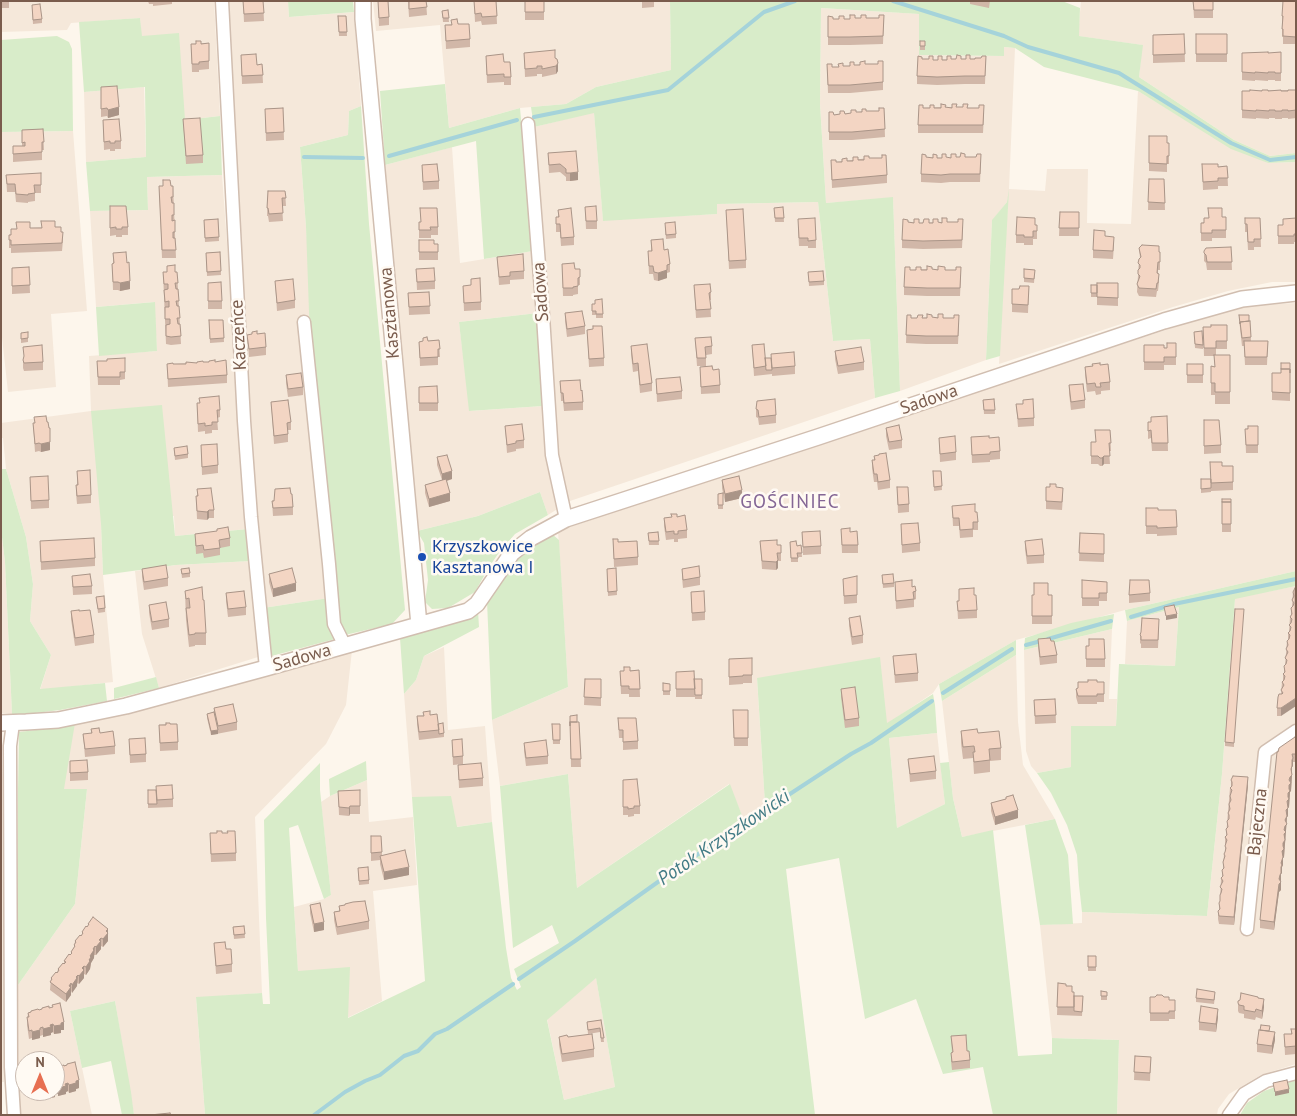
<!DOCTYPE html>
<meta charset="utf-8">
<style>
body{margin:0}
#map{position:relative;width:1297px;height:1116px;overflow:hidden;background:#fdf6ec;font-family:"PT Sans",sans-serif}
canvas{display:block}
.frame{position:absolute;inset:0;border:2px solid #7a5c4d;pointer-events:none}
.north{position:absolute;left:15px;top:1051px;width:50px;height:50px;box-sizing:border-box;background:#fffaf3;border:1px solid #cabbb1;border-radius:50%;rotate:0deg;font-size:14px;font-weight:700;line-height:20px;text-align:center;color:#7a5c4d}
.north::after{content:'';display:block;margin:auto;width:18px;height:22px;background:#e76f51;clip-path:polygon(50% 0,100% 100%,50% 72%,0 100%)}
</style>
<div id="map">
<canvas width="1297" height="1116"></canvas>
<div class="frame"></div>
<div class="north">N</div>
</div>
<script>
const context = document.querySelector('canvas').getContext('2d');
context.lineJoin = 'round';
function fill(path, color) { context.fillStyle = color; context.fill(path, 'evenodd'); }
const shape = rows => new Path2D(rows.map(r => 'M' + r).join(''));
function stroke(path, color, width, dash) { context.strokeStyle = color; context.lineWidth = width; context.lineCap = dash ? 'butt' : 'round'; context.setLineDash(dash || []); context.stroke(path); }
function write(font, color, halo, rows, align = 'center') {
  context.font = font + ' "PT Sans",sans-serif'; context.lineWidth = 5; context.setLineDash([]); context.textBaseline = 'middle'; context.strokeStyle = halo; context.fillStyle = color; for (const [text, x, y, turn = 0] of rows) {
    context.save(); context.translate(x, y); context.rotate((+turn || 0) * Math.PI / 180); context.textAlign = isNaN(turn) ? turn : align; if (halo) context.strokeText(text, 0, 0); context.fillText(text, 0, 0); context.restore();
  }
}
fill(shape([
 [1,1,214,1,220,116,185,120,141,36,140,18,71,23,67,30,1,32],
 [226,1,288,1,289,17,354,12,361,106,349,111,348,135,300,147,306,227,336,597,263,608,247,410],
 [373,1,670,1,671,70,596,87,566,104,520,108,449,128,440,25,376,31],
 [1081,1,1296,1,1296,153,1270,156,1234,140,1139,77,1142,45,1078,36],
 [821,8,920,14,919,55,1004,56,1004,47,1015,48,1009,189,1045,191,1047,169,1088,169,1087,223,1131,224,1138,91,1184,119,1268,163,1296,162,1296,282,1272,282,1228,291,1173,307,999,364,1008,198,1007,202,992,221,986,360,900,391,893,198,826,203,820,104],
 [144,87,146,157,86,162,84,92],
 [594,112,603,220,717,214,716,204,818,202,833,341,870,339,875,398,567,502,556,453,534,127],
 [73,131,87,311,51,314,56,387,8,392,1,328,1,132],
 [452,147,460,263,533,251,538,313,459,322,470,411,543,406,559,508,548,515,540,492,478,516,417,531,385,165],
 [222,175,248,529,175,536,174,516,101,524,103,575,113,682,40,690,51,655,30,621,33,584,26,537,6,469,3,438,1,438,1,423,91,411,89,356,157,351,154,302,96,307,90,211,148,210,147,177],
 [1296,303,1296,571,1125,610,1016,640,939,684,933,693,887,724,757,679,765,804,743,818,729,784,577,888,568,774,500,786,492,720,568,687,558,531,881,422,1240,306],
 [1,529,5,562,12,714,1,713],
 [251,561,258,657,159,688,142,634,135,571,176,565],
 [1296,586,1296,1064,1261,1075,1229,1094,1218,1109,1217,1115,1117,1115,1119,1040,1052,1038,1040,925,1082,923,1082,912,1207,916,1222,774,1235,598],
 [1179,607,1175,666,1125,664,1127,621],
 [1112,629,1109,699,1117,699,1116,726,1071,767,1037,773,1031,766,1026,751,1024,650],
 [444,647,448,730,485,726,492,822,456,827,420,797,412,797,404,694,416,680,424,656],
 [352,650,346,705,326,744,255,817,262,993,196,998,205,1115,134,1115,115,1001,70,1011,92,1115,17,1115,14,1026,18,985,75,904,87,789,64,789,19,732,55,728,158,704],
 [25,1061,55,1061,55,1091,25,1091],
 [1016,655,1018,722,1023,765,1055,819,962,837,953,798,942,701],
 [937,733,945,804,897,828,889,738],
 [1,736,6,841,4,1082,1,1082],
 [367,780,369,822,413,817,417,885,373,891,382,1001,347,1018,298,972,294,907,324,899,331,895,321,802,330,796],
 [596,977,615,1087,564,1100,547,1019]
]), '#f5e8da');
fill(shape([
 [288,1,353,1,354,12,289,17],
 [670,1,1062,1,1080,8,1079,36,1143,45,1139,77,1234,140,1270,156,1296,153,1296,162,1268,163,1231,149,1138,91,1044,67,1015,48,1004,47,1004,56,919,55,919,14,821,8,820,104,826,203,893,197,900,391,875,398,870,339,833,341,818,202,717,204,717,214,603,221,594,113,534,127,531,107,566,104,596,87,671,70],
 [140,18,142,36,179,33,185,120,220,116,222,175,147,177,148,210,90,211,86,162,146,157,145,87,84,92,79,22],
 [57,36,69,42,72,49,73,131,1,132,1,40],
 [445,84,449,128,520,108,533,251,484,259,476,141,385,165,380,91],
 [361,106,369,224,405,610,392,624,345,635,338,622,310,340,306,227,300,147,348,135,349,111],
 [1009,189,1000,356,986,360,992,220,1007,202],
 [155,302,157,351,99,356,96,307],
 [538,313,543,406,469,411,459,322],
 [162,405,175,536,248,529,251,561,176,565,103,575,101,524,91,411],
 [1,469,6,469,26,537,33,584,30,621,51,655,40,689,105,683,107,701,60,710,27,714,12,714,5,562,1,529],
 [540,492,548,515,515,534,498,554,489,567,475,592,448,608,432,609,425,602,428,580,424,543,417,531,478,516],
 [552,534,559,540,568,687,492,720,487,601,513,561],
 [1296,571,1296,586,1235,599,1222,774,1207,916,1082,912,1079,885,1077,855,1067,825,1051,793,1037,773,1071,767,1071,726,1116,726,1119,664,1175,666,1179,607,1127,621,1125,610],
 [329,598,335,639,268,657,263,608],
 [478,611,479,627,424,656,416,680,404,694,400,638],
 [1114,614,1112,629,1024,650,1025,638,1071,623],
 [1016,640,1016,655,942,701,939,684],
 [880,657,887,723,933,694,935,705,937,733,889,738,897,828,945,804,940,763,949,762,953,798,962,837,993,830,1018,1056,1052,1054,1052,1038,1119,1040,1117,1115,993,1115,983,1067,943,1074,916,999,865,1019,839,858,786,869,815,1115,205,1115,196,997,262,993,263,1004,270,1004,266,918,264,820,320,763,320,790,331,895,324,899,298,825,289,828,298,971,350,967,348,1018,425,981,412,797,451,796,457,827,492,822,506,948,511,978,517,990,521,987,514,969,559,943,552,925,513,948,500,786,568,774,577,888,730,784,743,818,765,804,757,678],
 [596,978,615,1087,564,1100,547,1020],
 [156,677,159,688,114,699,114,688],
 [75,723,64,789,87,789,75,904,18,985,18,790,19,732,54,728],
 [366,761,367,780,330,796,329,779],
 [1055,819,1068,855,1073,924,1040,925,1025,825],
 [115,1001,131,1092,134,1115,122,1115,111,1061,82,1068,70,1011],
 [1296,1080,1296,1115,1240,1115,1247,1103,1264,1091]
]), '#d8ecc9');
stroke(shape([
 [893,1,1004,36,1028,47,1119,73,1231,143,1270,160,1296,157],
 [534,117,668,90,764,12,795,1],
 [389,156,517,120],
 [304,157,363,158],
 [1131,617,1174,604,1296,579],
 [1048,639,1111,621],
 [1026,645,1041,641],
 [943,693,1012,649],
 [519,979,575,941,686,862,851,754,871,743,932,701],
 [314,1115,345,1092,365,1081,380,1075,404,1056,418,1051,435,1034,447,1029,513,984]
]), '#a5d3da', 4);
const minor = shape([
 [222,1,244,421,251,517,266,668],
 [528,124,543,316,552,455,566,519],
 [304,322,329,564,334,624,345,646],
 [13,723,10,746,11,1067,14,1115],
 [1247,929,1265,752,1296,731],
 [1229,1115,1244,1094,1266,1081,1296,1073]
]);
const tertiary = shape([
 [363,1,363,19,419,625],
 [1,723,26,722,58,720,126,706,266,668,468,611,477,604,512,553,531,538,566,519,818,437,1164,321,1242,299,1296,293]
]);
stroke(minor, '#d1beb0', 15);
stroke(tertiary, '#d1beb0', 18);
stroke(minor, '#fff', 12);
stroke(tertiary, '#fff', 15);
fill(shape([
 [1,1,9,1,9,8,1,8,1,10],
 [148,1,172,1,172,4,153,6,153,4,149,4],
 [243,1,263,1,264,21,244,22],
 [378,1,389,17,389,25,379,26],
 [408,1,426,1,427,15,409,17],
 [474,1,496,1,497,24,482,25,481,21,475,22],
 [525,1,544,1,544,20,525,20],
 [642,1,654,1,654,7,642,8],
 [970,1,990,1,989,8,970,4],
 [1193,1,1213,1,1213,18,1194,18],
 [1296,1,1296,44,1283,44,1283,37,1282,37,1282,16],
 [32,9,42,19,42,23,33,24],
 [448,10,449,22,443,22,442,11],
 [884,15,883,44,850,45,828,45,828,16,833,19,850,19,866,18,879,18],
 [338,16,346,16,347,36,339,36],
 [458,24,470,39,470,47,446,49,445,25],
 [1184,34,1185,62,1153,63,1153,35],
 [1196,34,1227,34,1227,62,1196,62],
 [920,41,925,41,925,50,920,50],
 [209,43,209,69,199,70,199,72,192,72,191,44],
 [1281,52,1281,81,1275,81,1275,80,1268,80,1268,81,1255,80,1255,81,1242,80,1242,53,1274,53],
 [524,53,555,58,558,71,556,74,542,77,542,74,537,74,537,76,525,77],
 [241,55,257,65,262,64,263,83,242,84],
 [486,56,504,62,511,77,511,85,504,85,504,82,487,83],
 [986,56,985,84,965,84,937,85,917,84,917,76,922,59,933,60,975,59,981,58],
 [883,61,883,90,850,93,828,93,827,64,832,67,839,67,865,64,878,64],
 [101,87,119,115,108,118,107,116,101,117],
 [1296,90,1296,118,1288,119,1288,118,1282,118,1282,119,1275,119,1275,118,1269,118,1269,119,1256,118,1256,119,1242,118,1242,91],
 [945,107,967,108,984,113,983,133,918,133,918,125,923,108],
 [283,108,284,140,266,141,265,109],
 [884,108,885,137,852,140,829,140,829,112,834,115,851,113,866,111,879,111],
 [183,119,203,155,203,163,186,164],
 [103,120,121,141,121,149,115,149,115,151,110,151,110,149,104,150],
 [43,129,44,150,42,150,42,160,13,162,13,146,22,146,22,130],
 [1149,136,1167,143,1169,143,1169,164,1167,164,1167,172,1149,171],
 [548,153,578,180,570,181,566,181,566,177,560,172,549,173],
 [926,157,942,158,965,157,981,162,980,182,950,182,941,183,921,182,921,174],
 [869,158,887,175,887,183,832,188,831,160,836,162],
 [1202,164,1218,167,1227,166,1228,186,1218,186,1218,189,1203,190],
 [422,165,439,181,439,189,423,190],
 [6,175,41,185,41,193,35,193,35,201,28,202,28,203,16,202,15,192,7,192],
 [1149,179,1164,179,1165,210,1148,210],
 [159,186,173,186,176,258,162,258],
 [268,191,285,191,286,206,282,206,283,221,269,222,268,216,267,216],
 [110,206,128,227,128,235,122,235,122,237,116,237,116,235,110,236],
 [585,207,597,221,597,229,586,229],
 [783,207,784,222,775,222,774,208],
 [420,208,438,227,438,235,431,235,431,238,419,238,419,222,421,222],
 [558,210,574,237,574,245,561,246,560,232,556,232,556,217,558,217],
 [726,210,746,260,746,268,729,269],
 [1060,212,1079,212,1079,236,1059,236],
 [1222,217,1226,217,1226,238,1212,238,1212,241,1201,241,1201,223],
 [1245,218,1260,218,1261,247,1254,247,1254,250,1248,250,1247,232,1245,232],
 [1296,218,1296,242,1294,242,1294,244,1278,244,1278,225,1283,225],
 [218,219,219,241,205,242,204,220],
 [908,222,919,223,947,222,963,227,962,248,923,249,902,248,902,240],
 [1035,225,1037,225,1037,239,1033,239,1033,245,1024,245,1024,243,1016,243,1016,235],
 [55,227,61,232,63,240,62,251,11,253,11,248,9,248,9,235,30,228],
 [665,227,676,234,676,238,666,239],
 [798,227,816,240,816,248,808,248,808,246,799,246],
 [1105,236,1114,245,1113,259,1093,258,1093,250],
 [419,240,434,244,438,244,438,260,419,260],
 [651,240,664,250,670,264,670,272,667,273,667,278,658,281,654,280,653,274,649,274,648,251,651,251],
 [1231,247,1232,270,1207,270,1206,263,1204,261,1204,251],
 [1139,248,1159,252,1160,260,1160,270,1158,270,1158,274,1159,282,1158,291,1157,291,1156,297,1139,296,1137,292,1139,259,1140,258],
 [220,252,221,275,207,276,206,253],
 [113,253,130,289,120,291,118,290,113,290,112,264,113,263],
 [497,257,524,271,524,279,510,280,510,284,499,285],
 [562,264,575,269,580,277,580,285,578,285,578,294,573,295,573,296,563,296],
 [29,267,30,293,12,294,12,268],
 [416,269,435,281,435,289,417,290],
 [932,269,945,270,961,275,960,296,927,296,904,295,904,287,910,270],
 [1024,269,1035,270,1034,283,1024,282],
 [163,272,177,272,181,344,171,345,166,344],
 [808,272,824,281,824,285,809,286],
 [275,281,295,300,295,308,277,311],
 [208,283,222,301,222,309,208,309],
 [1118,283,1118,306,1097,305,1097,297,1091,297,1091,285],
 [694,285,711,292,711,300,710,300,711,317,696,318],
 [463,286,481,302,481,310,464,311],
 [1029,286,1028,313,1012,312,1012,289,1019,289],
 [429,292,430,314,409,315,408,293],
 [592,304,603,314,603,318,596,318,596,315,592,315],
 [565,313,585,326,585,334,567,337,565,321],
 [907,315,911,318,922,318,932,317,943,318,959,323,958,344,926,344,906,343],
 [1239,315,1250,321,1251,341,1268,341,1267,365,1245,365,1244,346,1242,346,1240,328],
 [209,320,223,320,224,342,210,343],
 [1227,325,1227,349,1216,349,1216,355,1230,355,1230,404,1215,404,1215,395,1211,395,1211,366,1215,367,1214,356,1204,356,1203,327,1211,327],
 [593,329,604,358,604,366,589,367,587,330],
 [1194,332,1203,345,1203,349,1195,348],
 [21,333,28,338,28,342,21,343],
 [257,334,266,347,266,355,249,357,247,335],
 [695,338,712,346,712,354,706,355,706,366,697,366],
 [439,340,440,357,438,357,438,365,420,366,419,342],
 [1176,343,1176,365,1164,365,1164,370,1144,370,1144,345,1167,348],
 [752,345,765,358,795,366,795,374,772,376,772,374,754,376],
 [631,346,652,383,652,391,640,393,638,371,633,372,631,354],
 [835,351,864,362,864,370,838,374,835,359],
 [23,360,43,362,43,370,24,371,23,368],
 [97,361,125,372,125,379,120,380,120,385,98,385],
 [215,362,227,375,227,383,168,387,167,364,173,364],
 [1290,363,1290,401,1272,400,1272,373,1281,373],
 [1187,364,1203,364,1203,383,1187,383],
 [1100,365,1110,382,1110,390,1101,391,1101,394,1096,395,1095,391,1087,392,1085,375,1085,367],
 [700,367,713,370,720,385,720,393,701,394],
 [286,375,303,387,303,395,288,397,286,383],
 [656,379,682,391,682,399,657,402],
 [560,381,581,391,583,402,583,410,564,411,563,401,561,401],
 [1069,385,1085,400,1085,408,1071,410,1069,393],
 [419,387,438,403,438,411,419,411],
 [994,399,995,414,984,414,983,400],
 [271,402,291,422,291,430,288,430,288,442,274,444],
 [197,403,220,410,220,417,217,418,218,430,212,430,212,433,205,434,205,431,198,432],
 [1016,404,1023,404,1034,418,1034,426,1018,427],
 [756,409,776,415,776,423,759,425,758,418,756,417],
 [1167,416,1168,451,1152,451,1151,438,1148,439,1148,422,1151,422],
 [1204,420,1221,445,1221,453,1204,454],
 [33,423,50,450,41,452,39,451,35,452],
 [505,426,524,440,524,448,516,449,516,451,507,453],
 [1258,426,1258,453,1246,453,1245,429],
 [886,428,902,440,902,448,889,450,886,436],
 [1110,430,1111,451,1109,451,1110,464,1104,464,1102,466,1100,466,1098,464,1091,464,1091,442,1096,442],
 [971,437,989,438,1000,451,1000,459,990,460,990,462,972,463],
 [939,438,956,452,956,460,940,462],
 [201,445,218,465,218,473,202,475],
 [174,448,188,454,188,458,175,460],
 [874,456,890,480,890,488,878,490,877,482,874,482,872,468,872,460,874,460],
 [437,457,452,479,447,481,450,501,429,507,425,493,425,485,442,480,437,465],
 [1210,462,1222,466,1233,466,1233,490,1211,491,1211,492,1201,493,1201,479,1211,479],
 [77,471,91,495,91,503,77,504,76,493,76,485,77,485],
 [933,471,941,471,942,490,934,491],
 [30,477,49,500,49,508,31,509],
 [722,480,742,498,725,502,722,488],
 [897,487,909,504,909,512,898,513],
 [1050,487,1056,487,1063,496,1062,510,1046,509,1046,501],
 [197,489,214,510,214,518,209,518,207,520,197,519,196,496,197,496],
 [723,493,723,509,718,509,718,494],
 [291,494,293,507,293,515,273,516,272,501],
 [1222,499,1231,499,1231,532,1222,532],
 [952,506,975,512,978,522,978,530,973,530,973,537,960,538,959,526,953,526],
 [1146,508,1158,510,1176,510,1177,535,1157,536,1157,534,1146,534],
 [677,517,687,530,687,538,678,539,678,542,674,542,674,539,666,540,664,526,664,518],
 [901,524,920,543,920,551,902,553],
 [841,529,850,532,858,545,858,553,842,553],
 [658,532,659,545,649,545,648,533],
 [802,532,821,546,821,554,803,555],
 [1080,533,1104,534,1104,562,1079,561],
 [195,534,230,538,230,546,220,548,220,555,204,558,203,553,196,554],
 [613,539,638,557,638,565,614,567],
 [40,541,95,558,95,566,41,570],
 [760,541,777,545,781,553,781,561,778,561,778,568,776,570,762,569],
 [1025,541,1044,555,1044,563,1027,564,1025,549],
 [790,542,797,546,801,545,802,557,798,557,798,562,791,562],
 [616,568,617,595,608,596,607,569],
 [142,569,168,578,168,586,144,590,142,577],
 [181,569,190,573,190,577,182,578],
 [682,569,700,577,700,585,683,588,682,577],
 [269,574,296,591,273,597,269,582],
 [882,575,894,583,894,587,883,588],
 [72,576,92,586,92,594,73,595],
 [843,579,857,595,857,603,844,604],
 [1082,580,1107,582,1107,601,1099,601,1099,606,1082,606],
 [895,582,912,587,916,591,916,599,914,600,914,607,896,609],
 [1296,588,1281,716,1277,716,1277,708,1281,694,1282,682,1283,681,1283,674,1284,673,1284,666,1285,665,1287,641,1288,640,1288,633,1289,632,1290,617,1291,615,1291,608,1292,607,1293,592],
 [185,591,206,633,206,645,195,645,195,646,189,647,186,620],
 [691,592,705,612,705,620,692,621],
 [226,593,246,607,246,615,228,617,226,601],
 [1150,593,1150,601,1129,603,1129,595],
 [1032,595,1052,595,1052,624,1032,624],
 [96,597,105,608,105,612,98,613],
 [957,601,959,601,977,610,977,618,958,619],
 [149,605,169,619,169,627,152,630,149,613],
 [1235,609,1234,747,1225,746,1225,742],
 [71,611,79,611,94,635,94,643,75,646,71,619],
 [849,618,863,635,863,643,852,645,849,626],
 [1159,627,1158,648,1141,648,1141,644,1140,643,1140,635],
 [1038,639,1051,641,1057,655,1057,663,1040,665,1038,647],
 [1086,646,1105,659,1105,667,1086,667],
 [893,656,918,673,918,681,895,683],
 [752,658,752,683,743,683,743,684,729,685,729,659],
 [639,670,640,697,629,697,629,694,621,694,620,671],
 [676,672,694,679,702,679,702,699,695,699,695,693,695,697,676,697],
 [585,679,601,679,601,706,584,705],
 [1097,682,1104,682,1104,702,1097,702,1097,704,1078,704,1076,697,1076,689],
 [663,683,670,684,670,695,663,695],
 [841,689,859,718,859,726,845,728,841,697],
 [1055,699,1056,723,1035,724,1034,700],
 [214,708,237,722,237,730,211,735,207,718,207,714,214,712],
 [733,710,748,710,748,746,734,746],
 [430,715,444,733,444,737,419,740,417,724,417,716],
 [570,716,577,722,579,722,581,767,571,767],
 [618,718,638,741,638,749,623,750,623,738,619,738],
 [170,724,178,742,178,750,160,751,159,725],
 [552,724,560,724,560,744,553,744],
 [91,729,100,733,115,746,115,754,85,757,83,734,91,734],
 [961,731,1001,748,1001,760,990,761,990,772,974,774,973,758,963,759,961,743],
 [1296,737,1296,762,1293,762,1293,766,1292,767,1292,775,1291,791,1290,792,1289,807,1288,808,1288,816,1287,817,1284,857,1283,858,1283,865,1282,867,1282,873,1281,874,1281,890,1279,892,1274,930,1260,928,1260,920,1278,752],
 [129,739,146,754,146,762,130,763],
 [452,740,463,756,463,764,453,765],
 [524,743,548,756,548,764,526,766,524,751],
 [908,759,936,771,936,779,910,782],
 [70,761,88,772,88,780,70,781],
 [458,765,483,778,483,786,459,788],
 [623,780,640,806,640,814,634,814,634,816,628,817,628,815,623,815],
 [1231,780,1248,785,1234,925,1219,924,1218,919,1218,911,1219,910,1219,903,1220,902,1221,878,1222,877,1222,870,1223,869,1224,854,1225,853,1225,837,1226,836,1230,788,1231,787],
 [148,790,156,790,173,799,173,807,148,808],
 [360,790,360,814,350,814,349,816,339,815,338,791],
 [1006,797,1018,818,995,825,991,811,991,803,1006,800],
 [222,833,228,833,236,853,236,861,211,862,210,841],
 [371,836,381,836,382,855,409,875,384,880,380,864,380,860,371,861],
 [358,868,369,880,369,884,359,885],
 [310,905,324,930,314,932,310,913],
 [339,906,369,921,369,929,337,935,334,920,334,912,339,911],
 [88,924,108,929,108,941,103,947,101,946,101,949,96,955,94,955,94,958,91,963,90,969,86,975,84,974,84,978,79,984,77,983,77,986,72,993,71,991,71,995,66,1002,50,990,51,978,57,973,58,969,64,963,64,961,71,954,71,952,74,947,75,941,82,935,82,932,88,926],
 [244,926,245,938,234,939,233,927],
 [214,943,232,964,232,972,216,974],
 [1088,956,1096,956,1096,971,1088,971],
 [1058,983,1066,986,1072,992,1074,996,1083,996,1082,1016,1057,1015],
 [1101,991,1107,992,1107,1000,1101,1000],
 [1215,996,1214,1004,1196,1002,1196,998],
 [1150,997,1164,997,1169,1000,1175,1000,1175,1019,1169,1019,1169,1021,1150,1021],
 [1258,998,1264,1007,1262,1019,1256,1017,1255,1020,1244,1018,1244,1014,1239,1013,1238,1011,1238,1003],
 [39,1010,64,1030,61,1030,61,1033,54,1034,53,1032,51,1033,51,1035,43,1037,43,1035,40,1036,40,1038,32,1040,32,1038,29,1039,27,1025,28,1013],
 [1218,1017,1216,1032,1199,1030,1199,1022],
 [601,1020,604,1042,601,1042,600,1032,588,1034,587,1022],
 [1291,1029,1296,1029,1296,1054,1285,1055,1284,1034,1291,1034],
 [1269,1031,1275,1040,1272,1054,1257,1052,1257,1044],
 [951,1036,967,1051,970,1060,970,1068,952,1070,951,1061,951,1053,952,1052],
 [559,1037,568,1037,594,1049,594,1057,562,1062,559,1045],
 [1135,1056,1151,1057,1150,1081,1134,1080],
 [55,1068,79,1088,76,1089,76,1091,69,1093,68,1091,66,1092,66,1094,58,1096,58,1094,55,1094,55,1097,47,1099,47,1096,44,1097,44,1099,37,1101,36,1100,33,1100,33,1091,55,1091]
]), '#d1b7a8');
fill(shape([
 [558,63,558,71,556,74,556,66],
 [119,107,119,115,108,118,108,110],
 [578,172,578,180,570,181,570,173],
 [667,270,667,278,658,281,658,273],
 [130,281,130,289,120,291,120,283],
 [50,442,50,450,41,452,41,444],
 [1104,456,1104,464,1102,466,1102,458],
 [452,471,452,479,442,482,442,474],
 [742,490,742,498,725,502,725,494],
 [450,493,450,501,429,507,429,499],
 [209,510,209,518,207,520,207,512],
 [778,560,778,568,776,570,776,562],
 [296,583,296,591,273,597,273,589],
 [1177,614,1177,618,1166,620,1166,616],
 [1296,698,1296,706,1281,716,1281,708],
 [218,730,218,734,211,735,211,731],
 [1293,758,1293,766,1292,767,1292,775,1291,791,1290,792,1289,807,1288,808,1288,816,1287,817,1284,857,1283,858,1283,865,1282,867,1282,873,1281,874,1281,890,1279,892,1274,930,1274,922,1292,760],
 [1248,777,1248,785,1234,925,1234,917],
 [350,806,350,814,349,816,349,808],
 [1018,810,1018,818,995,825,995,817],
 [409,867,409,875,384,880,384,872],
 [324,922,324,930,314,932,314,924],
 [108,929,108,941,103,947,103,939,106,931],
 [101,938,101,949,96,955,96,947],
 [95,946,94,958,91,963,90,969,86,975,86,967,93,949],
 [84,966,84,978,79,984,79,976,82,968],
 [78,975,77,986,72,993,72,985],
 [71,983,71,995,66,1002,66,994],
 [1264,999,1264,1007,1262,1019,1262,1011],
 [1218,1009,1218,1017,1216,1032,1216,1024],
 [64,1022,64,1030,61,1030,61,1033,54,1034,54,1026,61,1023],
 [53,1024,53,1032,51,1033,51,1035,43,1037,43,1029,50,1025],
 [40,1030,40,1038,32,1040,32,1032],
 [1275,1032,1275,1040,1272,1054,1272,1046],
 [79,1080,79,1088,76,1089,76,1091,69,1093,69,1085,76,1081],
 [68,1083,68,1091,66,1092,66,1094,58,1096,58,1088],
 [55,1086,58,1086,58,1094,55,1094,55,1097,47,1099,47,1091,55,1091],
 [1289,1089,1289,1093,1275,1096,1275,1092],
 [44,1091,47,1091,47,1096,44,1097,44,1099,37,1101,37,1093]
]), '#aa9588');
const building = shape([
 [243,1,263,1,264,13,244,14,243,1],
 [378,1,388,1,389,17,379,18,378,1],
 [409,1,426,1,427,7,409,9,409,1],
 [474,1,496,1,497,16,482,17,481,13,475,14,474,1],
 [525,1,544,1,544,12,525,12,525,1],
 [1193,1,1213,1,1213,10,1194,10,1193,1],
 [1283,1,1296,1,1296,37,1283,36,1283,29,1282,29,1283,16,1282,16,1283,1],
 [40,4,42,19,33,20,32,5,40,4],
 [448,10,449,18,443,18,442,11,448,10],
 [850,15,855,15,855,18,861,18,861,15,866,15,866,18,879,18,879,15,884,15,883,36,850,37,828,37,828,16,833,17,833,19,839,19,839,16,844,16,844,19,850,19,850,15],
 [338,16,346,16,347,32,339,32,338,16],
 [457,19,458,24,469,24,470,39,446,41,445,25,452,25,451,20,457,19],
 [1184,34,1185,54,1153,55,1153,35,1184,34],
 [1196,34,1227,34,1227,54,1196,54,1196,34],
 [196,41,201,41,201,44,209,43,209,61,199,62,199,64,192,64,191,44,196,44,196,41],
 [920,41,925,41,925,46,920,46,920,41],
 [555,50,555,58,557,59,558,63,556,66,542,69,542,66,537,66,537,68,525,69,524,53,555,50],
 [1268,52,1268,53,1281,52,1281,73,1275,73,1275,72,1268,72,1268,73,1255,72,1255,73,1242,72,1242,53,1268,52],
 [256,54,257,65,262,64,263,75,242,76,241,55,256,54],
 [503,54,504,62,510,62,511,77,504,77,504,74,487,75,486,56,503,54],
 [957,55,961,56,961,59,966,59,966,55,970,55,970,59,975,59,975,58,981,58,982,56,986,56,985,76,965,76,937,77,917,76,918,56,922,57,922,59,929,59,929,56,933,56,933,60,938,60,938,56,942,56,942,60,947,60,947,56,951,56,951,59,956,59,957,55],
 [865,61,865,64,878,64,878,61,883,61,883,82,850,85,828,85,827,64,832,64,832,67,839,67,838,64,843,63,843,66,850,66,850,62,854,62,854,65,860,65,860,62,865,61],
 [117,86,119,107,108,110,107,108,101,109,101,87,117,86],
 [1250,90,1262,91,1262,90,1268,90,1268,91,1281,90,1281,91,1288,91,1288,90,1296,90,1296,110,1288,111,1288,110,1282,110,1282,111,1275,111,1275,110,1269,110,1269,111,1256,110,1256,111,1242,110,1242,91,1250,91,1250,90],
 [941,104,946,105,945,107,952,108,952,104,957,104,956,107,963,107,963,104,968,104,967,108,979,108,979,105,984,105,983,125,918,125,919,105,923,105,923,108,930,108,930,105,934,105,934,108,941,108,941,104],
 [283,108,284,132,266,133,265,109,283,108],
 [879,108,884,108,885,129,852,132,829,132,829,112,833,112,834,115,840,114,840,111,844,111,845,114,851,113,851,110,856,110,856,112,862,112,862,109,866,109,866,111,879,111,879,108],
 [200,118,203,155,186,156,183,119,200,118],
 [119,119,121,141,115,141,115,143,110,143,110,141,104,142,103,120,119,119],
 [43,129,44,142,42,142,42,152,13,154,13,146,25,146,25,142,22,143,22,130,43,129],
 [1149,136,1167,136,1167,143,1169,143,1169,156,1167,156,1167,164,1149,163,1149,136],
 [576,151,578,172,570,173,566,173,566,169,560,164,549,165,548,153,576,151],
 [961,153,965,154,965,157,976,157,977,154,981,154,980,174,950,174,941,175,921,174,922,154,926,155,926,157,933,158,933,154,937,155,937,158,942,158,942,154,946,154,946,157,951,158,951,154,956,154,956,157,960,157,961,153],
 [882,155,886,155,887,175,832,180,831,160,836,160,836,162,842,162,842,159,847,158,847,161,853,161,853,157,858,157,858,160,864,160,864,156,869,156,869,158,882,158,882,155],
 [437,164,439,181,423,182,422,165,437,164],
 [1202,164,1218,164,1218,167,1227,166,1228,178,1218,178,1218,181,1203,182,1202,164],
 [41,173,41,185,34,185,35,193,28,194,28,195,16,194,15,184,7,184,6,175,41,173],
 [1149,179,1164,179,1165,203,1148,202,1149,179],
 [163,180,170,180,171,186,173,186,173,197,171,197,172,203,174,203,174,215,172,215,172,221,175,220,175,232,173,232,173,238,175,238,176,250,162,250,159,186,163,186,163,180],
 [268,191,285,191,286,198,282,198,283,213,269,214,268,208,267,208,268,191],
 [110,206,126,206,128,227,122,227,122,229,116,229,116,227,110,228,110,206],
 [596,206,597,221,586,221,585,207,596,206],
 [783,207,784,218,775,218,774,208,783,207],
 [420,208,437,208,438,227,430,227,431,230,419,230,419,222,421,222,420,208],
 [571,208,574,237,561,238,560,224,556,224,556,217,559,217,558,210,571,208],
 [1208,208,1222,208,1222,217,1226,217,1226,230,1212,230,1212,233,1201,233,1201,223,1204,223,1204,218,1209,218,1208,208],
 [743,209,746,260,729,261,726,210,743,209],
 [1060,212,1079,212,1079,228,1059,228,1060,212],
 [1017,217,1035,218,1035,225,1037,225,1037,231,1033,231,1033,237,1024,237,1024,235,1016,235,1017,217],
 [815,218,816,240,808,241,808,238,799,238,798,219,815,218],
 [942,218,947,218,947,222,958,222,958,219,963,219,962,240,923,241,902,240,903,219,908,220,908,222,914,223,914,219,919,219,919,223,923,223,924,219,929,219,929,223,933,223,933,219,938,219,938,222,942,223,942,218],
 [1245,218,1260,218,1261,239,1254,239,1254,242,1248,242,1247,224,1245,224,1245,218],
 [1296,218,1296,234,1294,234,1294,236,1278,236,1278,225,1283,225,1283,219,1296,218],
 [218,219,219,237,205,238,204,220,218,219],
 [41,221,55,221,55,227,61,227,61,232,63,232,62,243,11,245,11,240,9,240,9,235,11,235,11,229,17,229,16,222,30,222,30,228,42,228,41,221],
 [675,222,676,234,666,235,665,223,675,222],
 [1094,230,1105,231,1105,236,1114,237,1113,251,1093,250,1094,230],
 [663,239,664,250,668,249,670,264,667,265,667,270,658,273,654,272,653,266,649,266,648,251,652,251,651,240,663,239],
 [419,240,434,240,434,244,438,244,438,252,419,252,419,240],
 [1142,245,1159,246,1159,252,1160,252,1160,262,1158,262,1157,273,1159,274,1158,283,1157,283,1156,289,1139,288,1137,284,1140,276,1138,274,1138,270,1140,268,1140,265,1138,263,1139,259,1141,257,1139,248,1142,245],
 [1231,247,1232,262,1207,262,1206,255,1204,253,1204,251,1206,248,1231,247],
 [126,252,127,263,129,262,130,281,120,283,118,282,113,282,112,264,114,263,113,253,126,252],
 [220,252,221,271,207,272,206,253,220,252],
 [523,254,524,271,510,272,510,276,499,277,497,257,523,254],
 [574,263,575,269,580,269,580,277,578,278,578,286,573,287,573,288,563,288,562,264,574,263],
 [175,265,175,272,177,272,178,283,175,283,176,289,178,289,179,301,176,301,177,306,179,306,180,318,177,318,178,324,180,324,181,336,171,337,166,336,166,325,170,324,170,319,165,319,165,307,169,307,169,301,165,302,164,290,168,289,168,284,164,284,163,272,167,272,167,266,175,265],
 [927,266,932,267,932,269,938,270,938,266,945,267,945,270,956,270,956,267,961,267,960,288,927,288,904,287,905,267,910,267,910,270,916,270,916,267,921,267,921,270,927,270,927,266],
 [29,267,30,285,12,286,12,268,29,267],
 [434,268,435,281,417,282,416,269,434,268],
 [1024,269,1035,270,1034,279,1024,278,1024,269],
 [823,271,824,281,809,282,808,272,823,271],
 [480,278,481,302,464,303,463,286,471,285,471,279,480,278],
 [293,279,295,300,277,303,275,281,293,279],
 [221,282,222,301,208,301,208,283,221,282],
 [1097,283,1118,283,1118,298,1097,297,1097,283],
 [710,284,711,292,709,293,711,309,696,310,694,285,710,284],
 [1091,285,1097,285,1097,293,1091,293,1091,285],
 [1020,286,1029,286,1028,305,1012,304,1012,289,1019,289,1020,286],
 [429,292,430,306,409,307,408,293,429,292],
 [602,299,603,314,596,314,596,311,592,311,592,304,595,304,595,300,602,299],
 [582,311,585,326,567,329,565,313,582,311],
 [927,314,932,315,932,317,938,318,938,314,943,314,943,318,954,318,954,315,959,315,958,336,926,336,906,335,907,315,911,315,911,318,917,318,918,315,923,315,922,318,927,318,927,314],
 [1239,315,1249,315,1249,321,1240,322,1240,324,1239,315],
 [209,320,223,320,224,338,210,339,209,320],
 [1250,321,1251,337,1242,338,1240,322,1250,321],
 [1211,325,1227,325,1227,341,1216,341,1216,348,1204,348,1203,327,1211,327,1211,325],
 [593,326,602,326,604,358,589,359,587,330,593,329,593,326],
 [257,331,257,334,265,333,266,347,249,349,247,335,252,334,252,332,257,331],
 [1202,331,1203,345,1195,344,1194,332,1202,331],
 [28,332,28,338,21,339,21,333,28,332],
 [427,337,428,341,439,340,440,349,438,349,438,357,420,358,419,342,423,341,423,338,427,337],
 [711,337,712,346,705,347,706,358,697,358,695,338,711,337],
 [1244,341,1268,341,1267,357,1245,357,1244,341],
 [1167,343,1176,343,1176,357,1164,357,1164,362,1144,362,1144,345,1164,345,1164,348,1167,348,1167,343],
 [647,344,652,383,640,385,638,363,633,364,631,346,647,344],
 [764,344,766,366,754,368,752,345,764,344],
 [42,345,43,362,24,363,23,360,24,356,23,347,42,345],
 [861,347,864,362,838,366,835,351,861,347],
 [794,352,795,366,772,368,771,354,794,352],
 [1214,355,1230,355,1230,392,1215,392,1215,383,1211,383,1211,366,1215,367,1214,355],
 [125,358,125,372,120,372,120,377,98,377,97,361,107,361,107,359,125,358],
 [765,358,771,358,772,370,766,370,765,358],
 [215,360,215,362,226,360,227,375,168,379,167,364,173,363,173,364,186,364,186,362,197,363,197,362,203,361,203,362,209,362,209,361,215,360],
 [1100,363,1100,365,1108,364,1110,382,1100,383,1101,387,1096,387,1095,383,1087,384,1085,367,1093,366,1092,364,1100,363],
 [1281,363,1290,363,1290,373,1290,369,1281,369,1281,363],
 [1187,364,1203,364,1203,375,1187,375,1187,364],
 [712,366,713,370,719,369,720,385,701,387,700,367,712,366],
 [1281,369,1290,369,1290,393,1272,392,1272,373,1281,373,1281,369],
 [301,373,303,387,288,389,286,375,301,373],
 [680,377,682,391,657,394,656,379,680,377],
 [580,380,581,391,582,390,583,402,564,403,563,393,561,393,560,381,580,380],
 [1083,384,1085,400,1071,402,1069,385,1083,384],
 [437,386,438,403,419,403,419,387,437,386],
 [219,396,220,410,217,410,218,422,212,422,212,425,205,426,205,423,198,424,197,403,200,403,199,398,219,396],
 [775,399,776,415,759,417,758,410,756,409,757,401,775,399],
 [994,399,995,410,984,410,983,400,994,399],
 [1033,399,1034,418,1018,419,1016,404,1023,404,1023,400,1033,399],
 [288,400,291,422,287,423,288,434,274,436,271,402,288,400],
 [46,416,47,422,48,422,49,428,50,428,50,442,41,444,39,443,35,444,33,423,35,423,34,417,46,416],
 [1167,416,1168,443,1152,443,1151,430,1148,431,1148,422,1151,422,1151,417,1167,416],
 [1204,420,1219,420,1221,445,1204,446,1204,420],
 [522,424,524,440,516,441,516,443,507,445,505,426,522,424],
 [899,425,902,440,889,442,886,428,899,425],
 [1248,426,1258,426,1258,445,1246,445,1245,429,1248,429,1248,426],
 [1095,430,1110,430,1111,443,1109,443,1110,456,1104,456,1102,458,1100,458,1098,456,1091,456,1091,442,1096,442,1095,430],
 [955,436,956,452,940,454,939,438,955,436],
 [989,436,989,438,999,437,1000,451,990,452,990,454,972,455,971,437,989,436],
 [217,444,218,465,202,467,201,445,217,444],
 [187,446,188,454,175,456,174,448,187,446],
 [886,453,890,480,878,482,877,474,874,474,872,460,875,460,874,456,879,455,879,454,886,453],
 [447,455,452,471,442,474,437,457,447,455],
 [1210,462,1222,462,1222,466,1233,466,1233,482,1211,483,1210,462],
 [90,470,91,495,77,496,76,485,78,485,77,471,90,470],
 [933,471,941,471,942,486,934,487,933,471],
 [48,476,49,500,31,501,30,477,48,476],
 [739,476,742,490,725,494,722,480,739,476],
 [446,479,450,493,429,499,425,485,446,479],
 [1201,479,1211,479,1211,488,1201,489,1201,479],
 [1050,484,1056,484,1056,487,1063,488,1062,502,1046,501,1046,487,1050,487,1050,484],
 [897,487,908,487,909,504,898,505,897,487],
 [211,488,214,510,209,510,207,512,197,511,196,496,198,496,197,489,211,488],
 [290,488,291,494,292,494,293,507,273,508,272,501,274,501,275,489,290,488],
 [723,493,723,505,718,505,718,494,723,493],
 [1222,499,1231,499,1231,502,1222,502,1222,499],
 [1222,502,1231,502,1231,524,1222,524,1222,502],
 [975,504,975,512,977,512,978,522,973,522,973,529,960,530,959,518,953,518,952,506,975,504],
 [1146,508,1158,508,1158,510,1176,510,1177,527,1157,528,1157,526,1146,526,1146,508],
 [671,514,677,514,677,517,685,515,687,530,678,531,678,534,674,534,674,531,666,532,664,518,672,517,671,514],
 [918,523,920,543,902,545,901,524,918,523],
 [228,527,230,538,219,540,220,548,204,550,203,545,196,546,195,534,217,531,217,529,228,527],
 [850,528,850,532,857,531,858,545,842,545,841,529,850,528],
 [820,531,821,546,803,547,802,532,820,531],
 [658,532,659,541,649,541,648,533,658,532],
 [1080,533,1104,534,1104,554,1079,553,1080,533],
 [94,538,95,558,41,562,40,541,94,538],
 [613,539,618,539,618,542,637,541,638,557,614,559,613,539],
 [1042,539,1044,555,1027,556,1025,541,1042,539],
 [777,540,777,545,781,545,781,553,777,553,778,560,776,562,762,561,760,541,777,540],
 [796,541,797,546,801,545,802,553,797,553,798,558,791,558,790,542,796,541],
 [166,565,168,578,144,582,142,569,166,565],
 [699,566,700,577,683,580,682,569,699,566],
 [189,568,190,573,182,574,181,569,189,568],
 [292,568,296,583,273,589,269,574,292,568],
 [616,568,617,591,608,592,607,569,616,568],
 [90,574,92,586,73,587,72,576,90,574],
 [893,574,894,583,883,584,882,575,893,574],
 [857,576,857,595,844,596,843,579,857,576],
 [912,580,912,587,915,586,916,591,913,592,914,599,896,601,895,582,912,580],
 [1082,580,1107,582,1107,593,1099,593,1099,598,1082,598,1082,580],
 [1130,580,1149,580,1150,593,1129,595,1130,580],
 [1034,583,1048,583,1048,595,1052,595,1052,616,1032,616,1032,595,1034,595,1034,583],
 [202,587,203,600,204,600,206,633,195,633,195,634,189,635,186,608,190,608,189,598,186,599,185,591,202,587],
 [974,588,974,595,976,595,977,610,958,611,957,601,959,601,959,589,974,588],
 [1295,588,1296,698,1281,708,1277,708,1278,697,1279,694,1282,694,1283,693,1281,690,1284,685,1282,682,1284,680,1285,676,1283,674,1285,672,1284,666,1286,664,1287,660,1285,658,1288,652,1286,649,1288,645,1287,641,1289,639,1290,635,1288,633,1290,631,1291,627,1289,625,1291,623,1292,619,1290,617,1292,614,1291,608,1293,606,1294,603,1292,600,1294,596,1293,592,1295,588],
 [244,591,246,607,228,609,226,593,244,591],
 [704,591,705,612,692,613,691,592,704,591],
 [104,596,105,608,98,609,96,597,104,596],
 [166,602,169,619,152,622,149,605,166,602],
 [1174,605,1177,614,1166,616,1164,607,1174,605],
 [1235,609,1244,609,1234,743,1225,742,1235,609],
 [79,610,79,611,90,610,94,635,75,638,71,611,79,610],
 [860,616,863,635,852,637,849,618,860,616],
 [1142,618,1159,619,1158,640,1141,640,1141,636,1140,635,1141,632,1142,618],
 [1050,638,1051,641,1054,641,1057,655,1040,657,1038,639,1050,638],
 [1089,639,1104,639,1105,659,1086,659,1086,646,1089,646,1089,639],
 [916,654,918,673,895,675,893,656,916,654],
 [752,658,752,675,743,675,743,676,729,677,729,659,752,658],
 [624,667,630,667,630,671,639,670,640,689,629,689,629,686,621,686,620,671,624,671,624,667],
 [694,671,695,689,676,689,676,672,694,671],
 [585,679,601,679,601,698,584,697,585,679],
 [694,679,702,679,702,695,695,695,694,679],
 [1088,680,1097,680,1097,682,1104,682,1104,694,1097,694,1097,696,1078,696,1076,689,1078,688,1078,682,1088,682,1088,680],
 [663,683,670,684,670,691,663,691,663,683],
 [855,687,859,718,845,720,841,689,855,687],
 [1055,699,1056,715,1035,716,1034,700,1055,699],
 [233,704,237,722,218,726,214,708,233,704],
 [733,710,748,710,748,738,734,738,733,710],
 [430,711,430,715,437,714,439,730,419,732,417,716,424,716,423,712,430,711],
 [214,712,218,730,211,731,207,714,214,712],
 [577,715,577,722,570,722,570,726,570,716,577,715],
 [618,718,636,718,638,741,623,742,623,730,619,730,618,718],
 [570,722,579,722,581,759,571,759,570,722],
 [166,723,170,723,170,724,177,724,178,742,160,743,159,725,166,725,166,723],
 [443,723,444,733,439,734,438,724,443,723],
 [552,724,560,724,560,740,553,740,552,724],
 [99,728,100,733,113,731,115,746,85,749,83,734,92,733,91,729,99,728],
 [977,729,978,733,999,731,1001,748,989,749,990,760,974,762,973,752,975,752,974,746,963,747,961,731,977,729],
 [1295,737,1296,737,1296,754,1292,754,1293,758,1292,760,1292,766,1291,769,1292,775,1290,777,1289,780,1291,783,1289,785,1289,789,1290,791,1288,793,1288,797,1289,799,1287,801,1288,808,1286,810,1287,816,1285,820,1287,824,1285,826,1284,830,1286,832,1284,834,1285,840,1283,843,1283,846,1284,849,1282,851,1283,857,1281,863,1282,865,1281,867,1281,873,1280,875,1279,879,1281,882,1279,884,1274,922,1260,920,1277,752,1278,752,1279,748,1295,737],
 [145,738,146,754,130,755,129,739,145,738],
 [462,739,463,756,453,757,452,740,462,739],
 [546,740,548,756,526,758,524,743,546,740],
 [934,756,936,771,910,774,908,759,934,756],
 [87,760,88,772,70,773,70,761,87,760],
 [481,763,483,778,459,780,458,765,481,763],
 [1233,776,1248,777,1234,917,1219,916,1218,911,1220,909,1219,903,1220,901,1220,895,1221,893,1222,889,1220,887,1223,881,1221,878,1223,876,1222,870,1224,868,1223,862,1225,856,1224,854,1225,852,1226,848,1225,846,1227,840,1225,837,1227,835,1226,829,1228,827,1227,821,1229,819,1229,815,1228,813,1230,809,1229,804,1231,800,1230,796,1232,790,1230,788,1232,786,1232,782,1231,780,1233,776],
 [637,779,640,806,634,806,634,808,628,809,628,807,623,807,623,780,637,779],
 [172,785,173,799,157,800,156,786,172,785],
 [148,790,156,790,157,804,148,804,148,790],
 [360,790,360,806,350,806,349,808,339,807,338,791,360,790],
 [1013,795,1018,810,995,817,991,803,1006,799,1006,797,1013,795],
 [217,831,222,831,222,833,228,833,227,831,235,831,236,853,211,854,210,833,217,833,217,831],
 [371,836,381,836,382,852,371,853,371,836],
 [405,850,409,867,384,872,380,856,405,850],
 [368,867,369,880,359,881,358,868,368,867],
 [365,901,369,921,337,927,334,912,340,911,339,906,345,905,345,904,353,902,365,901],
 [320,903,324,922,314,924,310,905,320,903],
 [93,917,108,929,106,931,108,933,103,939,101,938,99,940,101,941,96,947,95,946,93,949,94,950,90,956,91,957,89,960,90,961,86,967,84,966,82,968,84,970,79,976,78,975,76,977,77,978,72,985,71,983,69,986,71,987,66,994,50,982,52,979,51,978,56,972,57,973,59,970,58,969,63,963,64,964,66,962,64,961,69,954,70,955,72,953,71,952,75,946,74,945,76,942,75,941,80,935,81,936,83,933,82,932,86,926,87,927,89,924,88,924,93,917],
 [244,926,245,934,234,935,233,927,244,926],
 [225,942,226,949,231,949,232,964,216,966,214,943,225,942],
 [1088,956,1096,956,1096,967,1088,967,1088,956],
 [1058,983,1066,984,1066,986,1072,986,1072,992,1074,992,1074,1007,1057,1007,1058,983],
 [1197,989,1215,992,1214,1000,1196,998,1197,989],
 [1101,991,1107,992,1107,996,1101,996,1101,991],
 [1241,993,1258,997,1258,998,1264,999,1262,1011,1256,1009,1255,1012,1244,1010,1244,1006,1239,1005,1238,1003,1238,1001,1240,1000,1241,993],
 [1157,995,1162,995,1164,997,1169,997,1169,1000,1175,1000,1175,1011,1169,1011,1169,1013,1150,1013,1150,997,1155,997,1157,995],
 [1074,996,1083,996,1082,1012,1074,1011,1074,996],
 [60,1003,64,1022,61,1023,61,1025,54,1026,53,1024,50,1025,51,1027,43,1029,43,1027,40,1028,40,1030,32,1032,32,1030,29,1031,27,1017,29,1017,28,1013,31,1012,31,1011,38,1009,39,1010,42,1009,42,1008,49,1006,49,1008,53,1007,52,1005,60,1003],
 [1201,1006,1218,1009,1216,1024,1199,1022,1201,1006],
 [601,1020,604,1038,601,1038,600,1028,588,1030,587,1022,601,1020],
 [1261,1025,1270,1026,1269,1031,1260,1030,1261,1025],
 [1291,1029,1296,1029,1296,1046,1285,1047,1284,1034,1292,1034,1291,1029],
 [1259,1030,1275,1032,1272,1046,1257,1044,1259,1030],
 [592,1034,594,1049,562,1054,559,1037,567,1035,568,1037,592,1034],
 [966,1035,967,1051,969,1051,970,1060,952,1062,951,1053,953,1052,951,1036,966,1035],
 [1135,1056,1151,1057,1150,1073,1134,1072,1135,1056],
 [75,1062,79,1080,76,1081,76,1083,69,1085,68,1083,65,1084,66,1086,58,1088,58,1086,55,1086,55,1068,57,1068,57,1067,64,1065,64,1066,67,1065,67,1064,75,1062],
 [1287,1080,1289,1089,1275,1092,1273,1083,1287,1080],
 [33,1091,44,1091,37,1093,36,1092,33,1092,33,1091],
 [170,1113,171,1115,150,1115,170,1113]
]);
fill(building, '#f3d5c3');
stroke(building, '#aa9588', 1);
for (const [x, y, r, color] of [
 [422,557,5,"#1a4fb4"]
]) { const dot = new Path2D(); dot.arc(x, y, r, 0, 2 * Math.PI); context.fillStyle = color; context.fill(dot); stroke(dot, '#fffaf3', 2); }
write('18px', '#7a5c4d', '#fffaf3', [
 ["Sadowa",541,292,-94],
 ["Kasztanowa",390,313,-95],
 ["Kaczeńce",239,335,-93],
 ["Sadowa",929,400,-19],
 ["Sadowa",302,658,-16],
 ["Bajeczna",1258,822,-84]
]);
write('18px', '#164399', '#fffaf3', [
 ["Krzyszkowice",432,547],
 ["Kasztanowa I",432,568]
], 'left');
context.letterSpacing = '1px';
write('19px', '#846695', '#fffaf3', [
 ["GOŚCINIEC",790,503]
]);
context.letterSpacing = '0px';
write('italic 19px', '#437c86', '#fffaf3', [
 ["Potok Krzyszkowicki",724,838,-34]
]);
</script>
